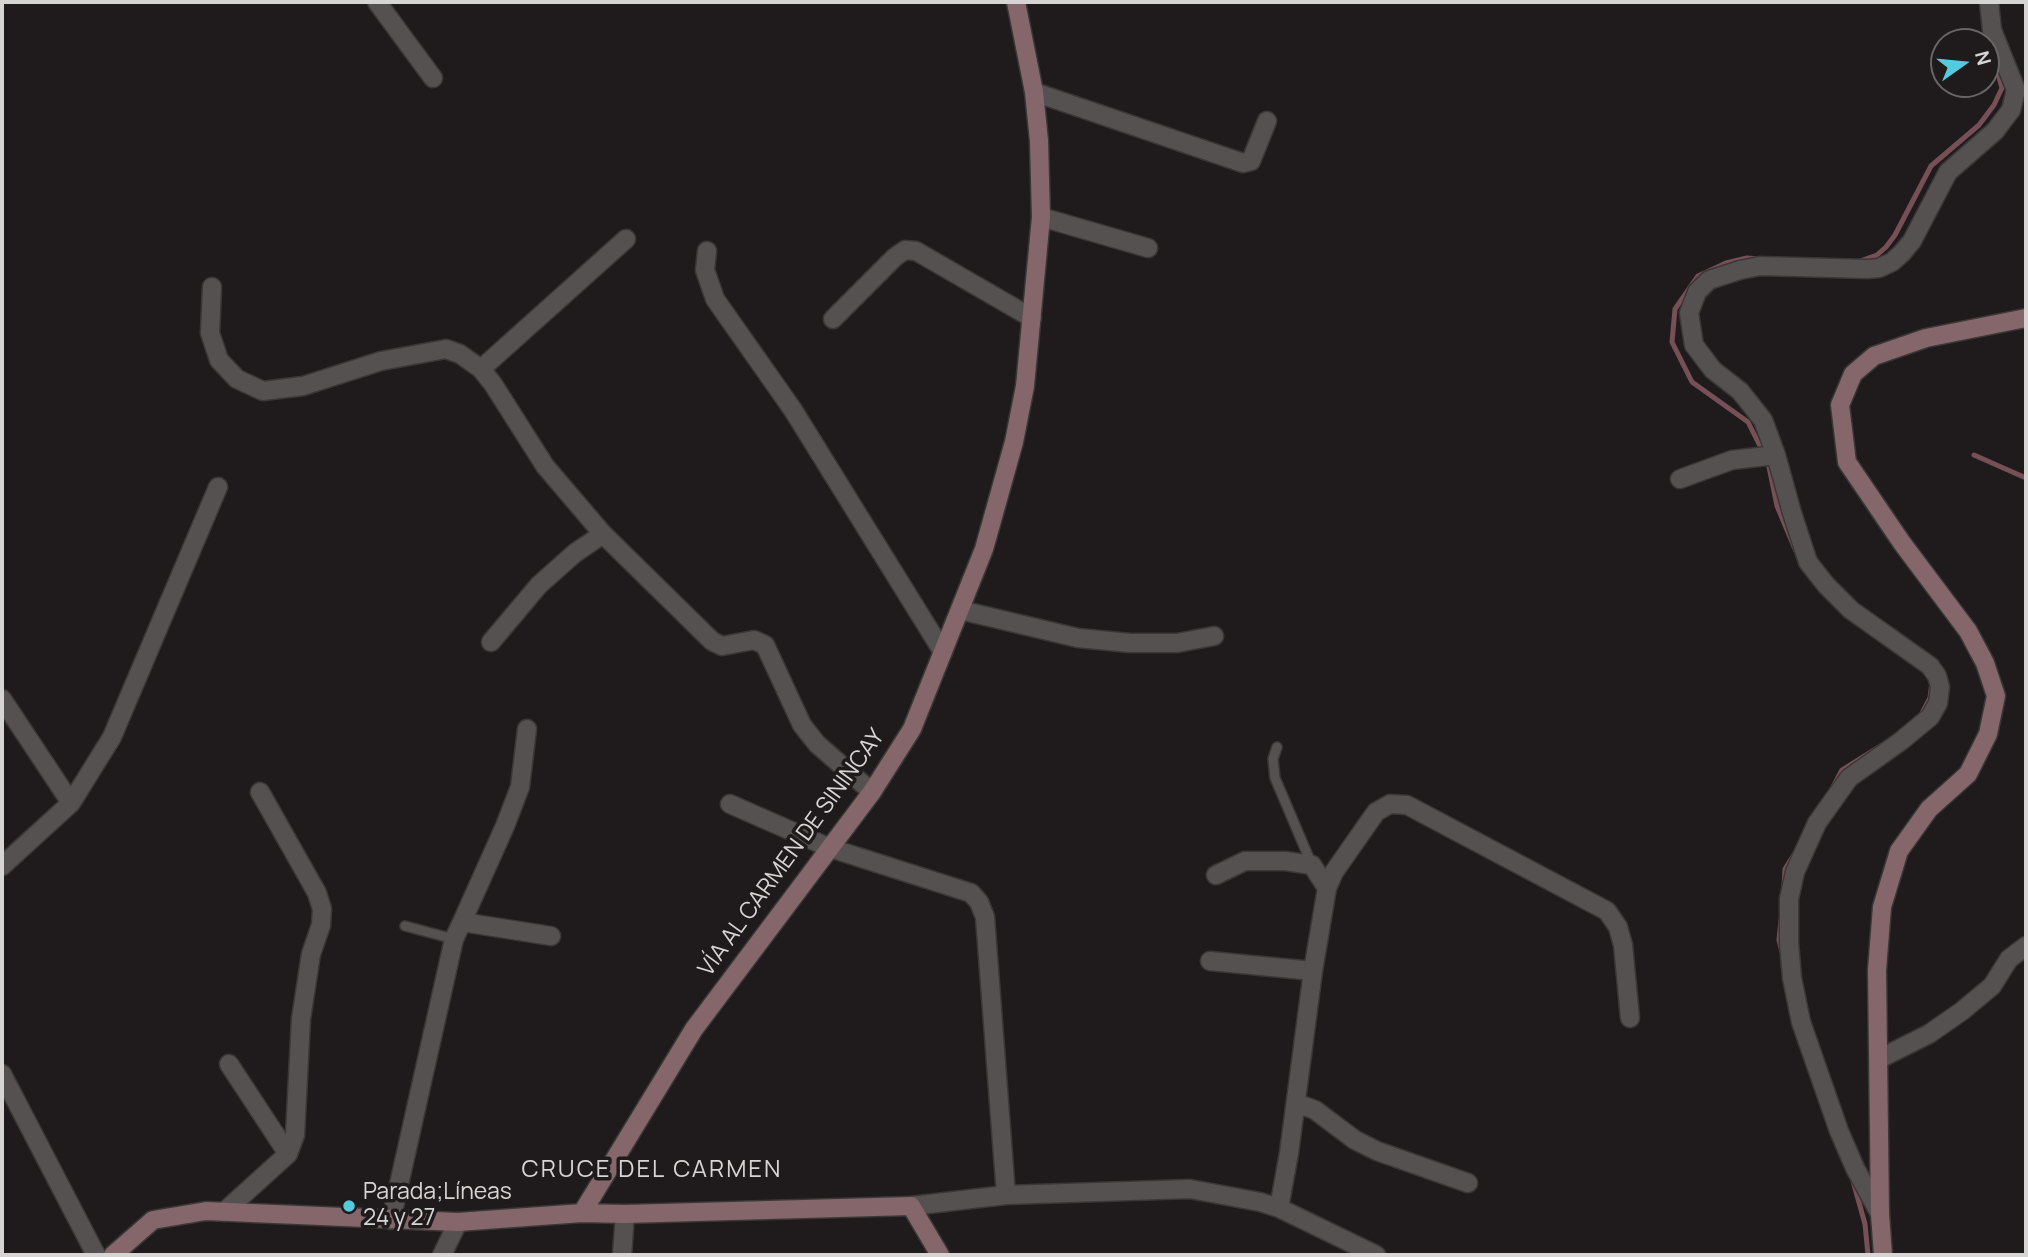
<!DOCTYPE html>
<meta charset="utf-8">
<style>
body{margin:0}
#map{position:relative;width:2028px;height:1257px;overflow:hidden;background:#1f1b1c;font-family:Manrope,sans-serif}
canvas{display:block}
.frame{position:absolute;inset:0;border:4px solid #d7d4d4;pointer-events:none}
.north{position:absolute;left:1930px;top:28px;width:70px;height:70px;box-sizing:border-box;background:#1f1b1c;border:2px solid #696566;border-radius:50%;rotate:75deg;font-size:19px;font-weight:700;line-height:28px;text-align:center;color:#d7d4d4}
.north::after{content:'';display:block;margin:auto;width:24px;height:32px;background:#54cade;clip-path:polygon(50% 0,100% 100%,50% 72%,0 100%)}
</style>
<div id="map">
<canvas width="2028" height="1257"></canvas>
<div class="frame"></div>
<div class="north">N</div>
</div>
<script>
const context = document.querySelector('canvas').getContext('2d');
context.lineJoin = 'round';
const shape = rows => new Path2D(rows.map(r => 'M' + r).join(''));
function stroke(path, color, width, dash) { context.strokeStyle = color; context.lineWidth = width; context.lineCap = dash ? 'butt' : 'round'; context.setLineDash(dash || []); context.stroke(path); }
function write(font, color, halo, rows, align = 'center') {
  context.font = font + ' Manrope,sans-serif'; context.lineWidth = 7; context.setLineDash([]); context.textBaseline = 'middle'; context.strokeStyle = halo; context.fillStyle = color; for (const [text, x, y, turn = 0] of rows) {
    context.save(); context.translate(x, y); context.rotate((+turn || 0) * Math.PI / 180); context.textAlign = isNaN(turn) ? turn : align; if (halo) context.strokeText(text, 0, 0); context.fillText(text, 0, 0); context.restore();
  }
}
stroke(shape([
 [1759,259,1747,258,1726,263,1698,276,1675,309,1672,342,1692,382,1748,422,1768,462,1777,506,1801,563],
 [1860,261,1877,255,1886,247,1895,235,1931,166,1979,125,1994,105,2002,88,1992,52],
 [1974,455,2026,478],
 [1921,715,1930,698,1932,682],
 [1833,787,1842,770,1877,748],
 [1784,886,1785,869,1795,853],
 [1781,920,1779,940,1782,952],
 [1853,1181,1865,1224,1868,1255]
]), '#765056', 5);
const lane = shape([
 [1277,747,1273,759,1275,778,1312,865],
 [405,926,454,939]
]);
const street = shape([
 [377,2,433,78],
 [1034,92,1243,163,1251,161,1267,121],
 [1041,217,1148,248],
 [707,251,705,270,715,299,793,410,943,652],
 [212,287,210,333,219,360,237,379,263,391,303,386,381,361,446,349,460,354,481,369,493,384,545,466,603,534,712,641,722,646,754,640,765,645,802,725,817,744,872,792],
 [833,319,895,257,905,250,916,251,1032,318],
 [481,369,626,239],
 [1680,479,1732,460,1776,455],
 [960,610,1078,638,1130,643,1177,643,1214,636],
 [491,642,539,585,575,553,603,534],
 [2,699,71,803,2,866],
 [71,803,112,737,218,487],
 [730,804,830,848,971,893,979,902,985,917,1006,1195],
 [1216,875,1245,861,1285,861,1312,865,1327,888],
 [462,922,505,826,520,787,527,729],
 [1210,961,1313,971],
 [1879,1059,1929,1034,1962,1011,1992,986,2009,959,2026,946],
 [229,1064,288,1154],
 [2,1074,96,1255],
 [1296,1103,1315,1110,1355,1140,1377,1151,1468,1183],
 [911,1206,1006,1195,1190,1189,1260,1202,1279,1208,1376,1255],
 [1279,1208,1289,1153,1313,971,1327,888,1334,872,1376,812,1390,804,1407,805,1607,911,1618,927,1623,945,1630,1018],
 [224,1212,288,1154,295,1135,301,1019,311,954,321,925,322,909,317,893,260,792],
 [1880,1214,1855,1168,1839,1131,1801,1022,1792,978,1789,943,1789,899,1795,872,1817,823,1849,778,1901,741,1930,717,1938,703,1940,687,1937,676,1930,666,1851,610,1826,585,1808,562,1792,513,1776,455,1763,420,1740,391,1713,370,1694,345,1689,313,1697,292,1709,280,1740,270,1760,266,1867,269,1879,268,1892,262,1902,253,1912,241,1948,172,1995,131,2011,110,2016,90,1992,30,1989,2],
 [391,1220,454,939,462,922,551,936],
 [442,1255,458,1222],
 [622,1255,625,1214]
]);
const secondary = shape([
 [582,1213,694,1029,872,792,912,729,984,549,1014,442,1025,386,1041,217,1039,141,1034,92,1016,2],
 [113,1255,153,1220,206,1211,458,1222,582,1213,625,1214,911,1206,940,1255],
 [1883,1255,1880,1214,1877,970,1882,907,1899,851,1929,809,1968,774,1988,734,1996,696,1985,663,1968,631,1902,543,1847,462,1840,405,1853,374,1874,356,1926,338,2026,318]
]);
stroke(lane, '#3a3737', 12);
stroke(street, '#3a3737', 21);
stroke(secondary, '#3a3737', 21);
stroke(lane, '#555151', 9);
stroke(street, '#555151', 18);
stroke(secondary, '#84666b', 18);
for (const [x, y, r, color] of [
 [349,1206,7,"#54cade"]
]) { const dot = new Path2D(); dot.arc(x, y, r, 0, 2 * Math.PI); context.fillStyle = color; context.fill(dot); stroke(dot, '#1f1b1c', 2.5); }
write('23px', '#d7d4d4', '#1f1b1c', [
 ["VÍA AL CARMEN DE SININCAY",792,853,-54]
]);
write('23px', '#d7d4d4', '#1f1b1c', [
 ["Parada;Líneas",363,1193],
 ["24 y 27",363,1219]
], 'left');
context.letterSpacing = '2px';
write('24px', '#d7d4d4', '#1f1b1c', [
 ["CRUCE DEL CARMEN",652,1170]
]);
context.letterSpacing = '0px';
</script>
